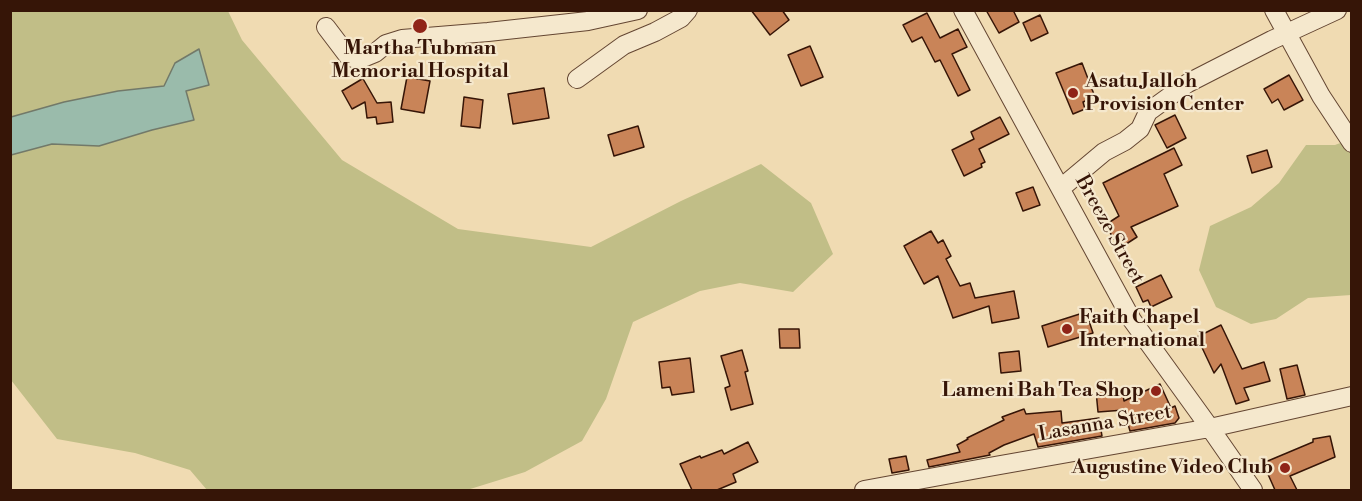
<!DOCTYPE html>
<style>
body{margin:0}
#map{position:relative;width:1362px;height:501px;overflow:hidden;background:#f0dbb2;font-family:"Libre Bodoni",serif}
canvas{display:block}
.frame{position:absolute;inset:0;border:12px solid #361507;pointer-events:none}
</style>
<div id="map">
<canvas width="1362" height="501"></canvas>
<div class="frame"></div>
</div>
<script>
const context = document.querySelector('canvas').getContext('2d');
context.lineJoin = 'round';
function fill(path, color) { context.fillStyle = color; context.fill(path, 'evenodd'); }
const shape = rows => new Path2D(rows.map(r => 'M' + r).join(''));
function stroke(path, color, width, dash) { context.strokeStyle = color; context.lineWidth = width; context.lineCap = dash ? 'butt' : 'round'; context.setLineDash(dash || []); context.stroke(path); }
function write(font, color, halo, rows, align = 'center') {
  context.font = font + ' "Libre Bodoni",serif'; context.lineWidth = 4.5; context.setLineDash([]); context.textBaseline = 'middle'; context.strokeStyle = halo; context.fillStyle = color; for (const [text, x, y, turn = 0] of rows) {
    context.save(); context.translate(x, y); context.rotate((+turn || 0) * Math.PI / 180); context.textAlign = isNaN(turn) ? turn : align; if (halo) context.strokeText(text, 0, 0); context.fillText(text, 0, 0); context.restore();
  }
}
fill(shape([
 [10,11,228,11,242,40,342,160,458,229,591,247,681,201,761,164,811,203,833,254,793,292,740,283,700,291,633,322,606,399,582,441,525,472,467,490,207,490,190,470,135,453,57,439,11,380],
 [1351,139,1351,295,1308,298,1276,319,1251,324,1216,307,1199,270,1210,226,1251,207,1279,183,1306,145,1335,145]
]), '#c1be87');
const water = shape([
 [199,49,209,85,186,91,194,120,152,130,99,146,52,144,11,155,11,117,64,102,118,91,164,86,175,63,199,49]
]);
fill(water, '#9abbab');
stroke(water, '#727969', 1.5);
const building = shape([
 [751,10,782,10,789,20,770,35,751,10],
 [986,10,1013,10,1019,22,999,33,986,10],
 [927,13,940,38,958,29,967,47,952,54,970,90,958,96,940,60,935,62,922,37,912,42,903,25,927,13],
 [1040,15,1048,33,1031,41,1023,23,1040,15],
 [810,46,823,77,801,86,788,55,810,46],
 [1082,63,1095,97,1083,102,1085,109,1073,114,1056,73,1082,63],
 [1289,75,1303,100,1284,110,1278,99,1272,103,1264,89,1289,75],
 [362,77,377,103,391,102,393,122,377,124,376,117,367,118,365,102,352,109,342,91,362,79,362,77],
 [407,77,430,81,424,113,401,109,407,77],
 [544,88,549,118,513,124,508,94,544,88],
 [464,97,483,100,480,128,461,126,464,97],
 [1175,115,1186,138,1167,148,1155,125,1175,115],
 [1000,117,1009,134,979,149,985,162,981,164,982,167,964,176,952,150,974,139,971,132,1000,117],
 [638,126,644,147,614,156,608,135,638,126],
 [1174,148,1182,165,1164,174,1178,206,1131,227,1137,237,1120,248,1105,225,1119,216,1103,183,1174,148],
 [1267,150,1272,167,1252,173,1247,156,1267,150],
 [1033,187,1040,205,1023,211,1016,193,1033,187],
 [931,231,938,243,943,240,951,256,946,259,960,286,970,283,975,298,1014,291,1019,318,992,323,989,306,953,318,938,276,924,284,904,246,931,231],
 [1161,275,1172,297,1151,307,1148,300,1143,302,1136,287,1161,275],
 [1086,312,1093,333,1048,347,1042,326,1086,312],
 [1221,325,1242,369,1264,362,1270,381,1244,388,1249,400,1236,404,1221,364,1214,373,1197,337,1221,325],
 [779,329,799,329,800,348,780,348,779,329],
 [742,350,748,371,745,372,753,404,731,410,725,388,730,386,721,356,742,350],
 [1019,351,1021,371,1001,373,999,353,1019,351],
 [690,358,694,392,672,395,670,387,662,388,659,362,690,358],
 [1297,365,1305,395,1287,399,1280,369,1297,365],
 [1160,384,1171,408,1175,406,1179,418,1175,423,1130,431,1124,410,1098,412,1096,391,1122,388,1124,401,1160,384],
 [1024,409,1026,414,1061,411,1062,423,1099,418,1102,436,1038,447,1034,434,1004,445,989,453,990,455,929,467,927,460,960,452,957,445,968,439,967,438,1004,420,1002,417,1024,409],
 [1330,436,1335,457,1290,476,1297,490,1275,490,1263,463,1313,442,1313,439,1330,436],
 [748,442,758,462,733,474,736,482,717,490,692,490,680,464,700,456,701,458,722,450,724,454,748,442],
 [906,456,909,470,892,473,889,459,906,456]
]);
fill(building, '#c98458');
stroke(building, '#361507', 1.5);
const minor = shape([
 [963,10,1132,320,1210,428,1253,490],
 [1274,10,1321,96,1352,143],
 [326,27,348,56,358,60,375,53,386,44,402,39,488,32,588,21,638,10],
 [577,79,624,45,655,32,681,18,688,10],
 [1061,188,1104,152,1125,141,1140,129,1148,112,1188,83,1272,40,1337,10],
 [864,490,989,467,1210,428,1352,396]
]);
stroke(minor, '#644632', 20);
stroke(minor, '#f5e8cd', 18);
for (const [x, y, r, color] of [
 [420,26,8,"#8f2418"],
 [1073,93,6,"#8f2418"],
 [1067,329,6,"#8f2418"],
 [1156,391,6,"#8f2418"],
 [1285,468,6,"#8f2418"]
]) { const dot = new Path2D(); dot.arc(x, y, r, 0, 2 * Math.PI); context.fillStyle = color; context.fill(dot); stroke(dot, '#f5e8cd', 2); }
write('bold 20px', '#361507', '#f5e8cd', [
 ["Martha Tubman",420,49,"center"],
 ["Memorial Hospital",420,72,"center"],
 ["Asatu Jalloh",1085,82],
 ["Provision Center",1085,105],
 ["Faith Chapel",1079,318],
 ["International",1079,341],
 ["Lameni Bah Tea Shop",1144,391,"right"],
 ["Augustine Video Club",1273,468,"right"]
], 'left');
write('20px', '#361507', '#f5e8cd', [
 ["Breeze Street",1109,230,61],
 ["Lasanna Street",1105,424,-10]
]);
</script>
